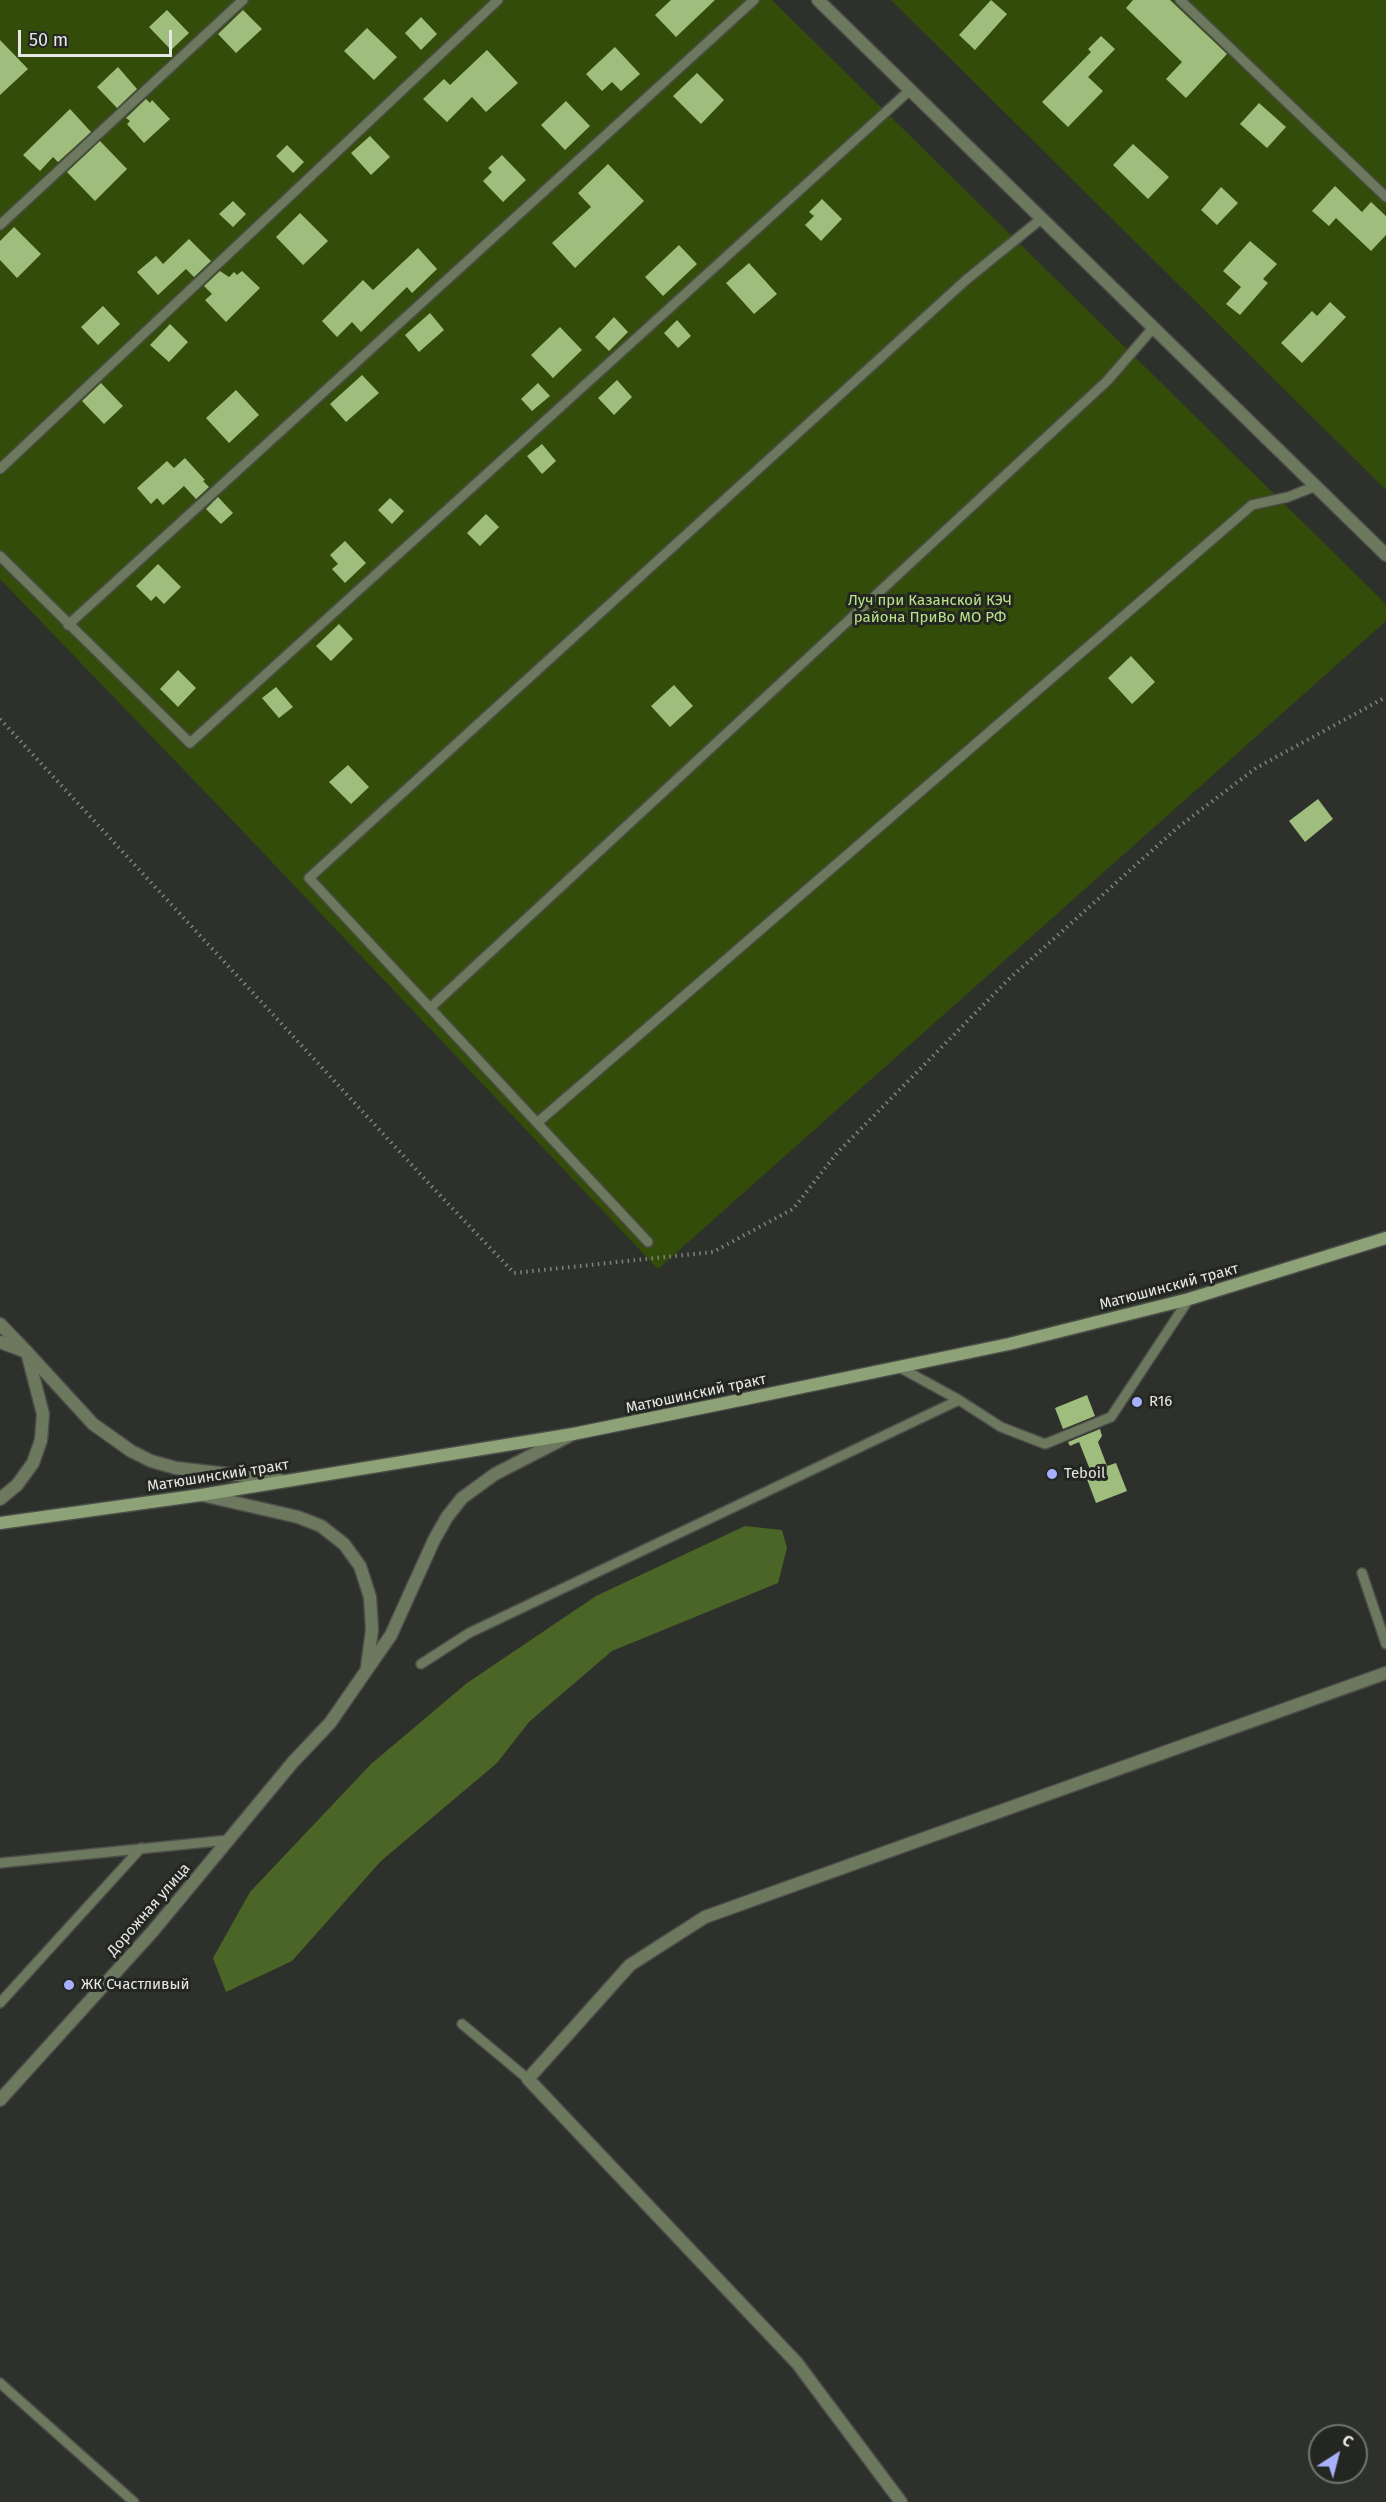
<!DOCTYPE html>
<meta charset="utf-8">
<style>
body{margin:0}
#map{position:relative;width:1386px;height:2502px;overflow:hidden;background:#2e302b;font-family:"Fira Sans",sans-serif}
canvas{display:block}
.north{position:absolute;left:1308px;top:2424px;width:60px;height:60px;box-sizing:border-box;background:#242622;border:2px solid #727470;border-radius:50%;rotate:36deg;font-size:16px;font-weight:700;line-height:24px;text-align:center;color:#e7e8e5}
.north::after{content:'';display:block;margin:auto;width:21px;height:27px;background:#a8b0fc;clip-path:polygon(50% 0,100% 100%,50% 72%,0 100%)}
.scale{position:absolute;left:18px;top:30px;width:154px;height:27px;box-sizing:border-box;border:3px solid #e7e8e5;border-top:0;padding-left:8px;font-size:18px;line-height:21px;white-space:nowrap;color:#e7e8e5;-webkit-text-stroke:4px #242622;paint-order:stroke}
</style>
<div id="map">
<canvas width="1386" height="2502"></canvas>
<div class="north">С</div>
<div class="scale">50 m</div>
</div>
<script>
const context = document.querySelector('canvas').getContext('2d');
context.lineJoin = 'round';
function fill(path, color) { context.fillStyle = color; context.fill(path, 'evenodd'); }
const shape = rows => new Path2D(rows.map(r => 'M' + r).join(''));
function stroke(path, color, width, dash) { context.strokeStyle = color; context.lineWidth = width; context.lineCap = dash ? 'butt' : 'round'; context.setLineDash(dash || []); context.stroke(path); }
function write(font, color, halo, rows, align = 'center') {
  context.font = font + ' "Fira Sans",sans-serif'; context.lineWidth = 6; context.setLineDash([]); context.textBaseline = 'middle'; context.strokeStyle = halo; context.fillStyle = color; for (const [text, x, y, turn = 0] of rows) {
    context.save(); context.translate(x, y); context.rotate((+turn || 0) * Math.PI / 180); context.textAlign = isNaN(turn) ? turn : align; if (halo) context.strokeText(text, 0, 0); context.fillText(text, 0, 0); context.restore();
  }
}
fill(shape([
 [0,0,772,0,1386,604,1386,621,658,1269,233,821,0,579],
 [891,0,1386,0,1386,490]
]), '#334c0a');
fill(shape([
 [745,1526,782,1530,787,1548,778,1583,612,1651,529,1722,497,1763,381,1861,292,1961,226,1992,213,1958,250,1892,371,1764,467,1683,596,1596]
]), '#4a6526');
fill(shape([
 [671,0,715,0,676,37,655,15],
 [991,0,1007,14,975,50,959,35],
 [1133,0,1170,0,1227,54,1186,98,1166,79,1182,62,1126,8],
 [167,10,189,33,171,50,149,27],
 [243,10,262,29,236,53,218,34],
 [421,17,437,34,421,50,405,33],
 [367,28,397,57,374,80,344,51],
 [1101,36,1115,49,1088,77,1103,91,1068,127,1042,102,1091,52,1088,49],
 [0,40,28,69,0,95],
 [615,47,640,74,621,91,612,82,602,91,586,74],
 [487,50,518,83,486,112,472,97,447,122,423,99,444,79,450,85],
 [118,67,137,89,117,108,97,87],
 [697,73,724,100,701,124,673,96],
 [146,99,150,103,152,100,170,119,144,143,127,124,130,121,126,118],
 [566,101,590,126,565,150,541,125],
 [1259,103,1286,127,1267,148,1240,124],
 [70,109,91,132,58,162,53,157,40,171,23,155],
 [370,136,390,157,371,175,351,153],
 [100,141,127,169,95,201,67,172],
 [1133,144,1169,177,1148,199,1113,165],
 [287,145,304,162,293,173,276,156],
 [502,155,526,180,503,202,483,181,492,172,488,168],
 [608,164,644,201,575,268,552,243,591,207,578,193],
 [1335,186,1362,212,1371,202,1386,216,1386,235,1371,251,1336,218,1329,226,1312,211],
 [1221,187,1238,203,1217,225,1201,210],
 [822,199,842,219,821,241,805,225,814,216,809,212],
 [233,201,246,214,233,227,219,214],
 [300,213,328,241,303,265,276,237],
 [14,227,41,254,17,278,0,260,0,241],
 [189,239,211,261,194,277,186,269,158,295,137,272,156,256,163,264],
 [1250,241,1277,264,1263,279,1268,283,1240,315,1226,304,1241,287,1223,271],
 [679,245,697,264,663,296,645,277],
 [418,248,437,269,412,293,407,287,361,332,352,322,337,337,322,321,363,280,373,290],
 [749,263,777,294,754,314,726,283],
 [220,271,229,277,234,272,237,275,242,271,260,288,226,322,205,300,212,294,204,286],
 [1330,302,1346,317,1302,363,1281,343,1312,311,1317,316],
 [103,306,120,324,98,345,81,327],
 [430,313,444,330,419,352,405,335],
 [614,317,628,332,609,351,595,337],
 [677,320,691,336,678,348,664,333],
 [170,324,188,342,169,362,150,345],
 [560,327,582,350,553,378,531,355],
 [362,375,379,393,346,422,330,404],
 [617,380,632,397,614,415,598,398],
 [101,383,123,406,104,424,82,401],
 [538,383,550,396,532,411,521,399],
 [236,390,259,415,229,443,206,418],
 [542,444,556,461,542,474,527,456],
 [185,458,205,480,203,481,209,487,196,499,184,486,163,505,157,498,151,504,137,488,167,461,174,468],
 [218,497,233,513,221,524,206,509],
 [390,498,404,511,392,524,378,510],
 [486,514,499,527,480,546,467,533],
 [345,541,366,563,345,583,332,569,338,564,330,555],
 [158,564,181,587,164,604,156,596,151,601,136,586],
 [339,624,353,639,331,661,316,646],
 [1131,656,1155,682,1132,704,1108,678],
 [178,670,196,688,178,707,160,689],
 [674,685,693,706,670,727,651,706],
 [276,687,293,707,279,718,262,698],
 [348,765,369,787,351,804,329,782],
 [1318,799,1333,819,1305,842,1289,821],
 [1087,1395,1095,1416,1063,1429,1055,1408],
 [1100,1429,1102,1436,1098,1442,1107,1466,1116,1463,1127,1491,1096,1503,1085,1474,1091,1472,1079,1442,1070,1446,1068,1442]
]), '#9fbe7d');
const service = shape([
 [1180,0,1386,197],
 [0,225,243,0],
 [0,469,498,0],
 [0,556,190,743,910,90],
 [68,625,754,0],
 [430,1008,1107,381,1153,328],
 [537,1123,1252,505,1288,497,1316,486],
 [648,1242,309,878,966,280,1041,219],
 [899,1367,959,1400,1001,1427,1045,1444,1111,1417,1189,1299],
 [1362,1573,1386,1644],
 [421,1664,469,1633,959,1400],
 [0,1863,228,1840],
 [0,2003,141,1848],
 [462,2024,528,2079],
 [0,2383,134,2502]
]);
const minor = shape([
 [0,1324,27,1352],
 [901,2502,797,2363,528,2079,630,1965,705,1917,1386,1673]
]);
const tertiary = shape([
 [818,0,1386,555],
 [0,1342,27,1352,93,1424,131,1451,151,1461,176,1468,280,1480],
 [202,1495,298,1517,321,1526,344,1544,360,1566,370,1597,372,1630,367,1667],
 [0,1499,17,1485,33,1463,41,1440,43,1414,28,1356],
 [0,2100,153,1931,293,1762,330,1723,391,1635,434,1540,447,1517,462,1498,495,1474,571,1435]
]);
const secondary = shape([
 [0,1523,201,1495,573,1434,745,1399,1009,1344,1189,1299,1386,1238]
]);
stroke(service, '#4c4d49', 12);
stroke(minor, '#4c4d49', 15);
stroke(tertiary, '#4c4d49', 15);
stroke(secondary, '#4c4d49', 15);
stroke(shape([
 [0,719,435,1190,514,1273,713,1252,793,1209,837,1153,1009,979,1177,828,1256,768,1386,697]
]), '#81837f', 4, [1.5, 4.5]);
stroke(service, '#6c795e', 9);
stroke(minor, '#6c795e', 12);
stroke(tertiary, '#6c795e', 12);
stroke(secondary, '#8da277', 12);
for (const [x, y, r, color] of [
 [1137,1402,6,"#a8b0fc"],
 [1052,1474,6,"#a8b0fc"],
 [69,1985,6,"#a8b0fc"]
]) { const dot = new Path2D(); dot.arc(x, y, r, 0, 2 * Math.PI); context.fillStyle = color; context.fill(dot); stroke(dot, '#242622', 2); }
write('15px', '#b9e389', '#242622', [
 ["Луч при Казанской КЭЧ",930,601],
 ["района ПриВо МО РФ",930,618]
]);
write('15px', '#e7e8e5', '#242622', [
 ["Матюшинский тракт",1169,1287,-15],
 ["Матюшинский тракт",696,1394,-12],
 ["Матюшинский тракт",218,1476,-9],
 ["Дорожная улица",149,1910,-49]
]);
write('15px', '#e7e8e5', '#242622', [
 ["R16",1149,1402],
 ["Teboil",1064,1474],
 ["ЖК Счастливый",81,1985]
], 'left');
</script>
